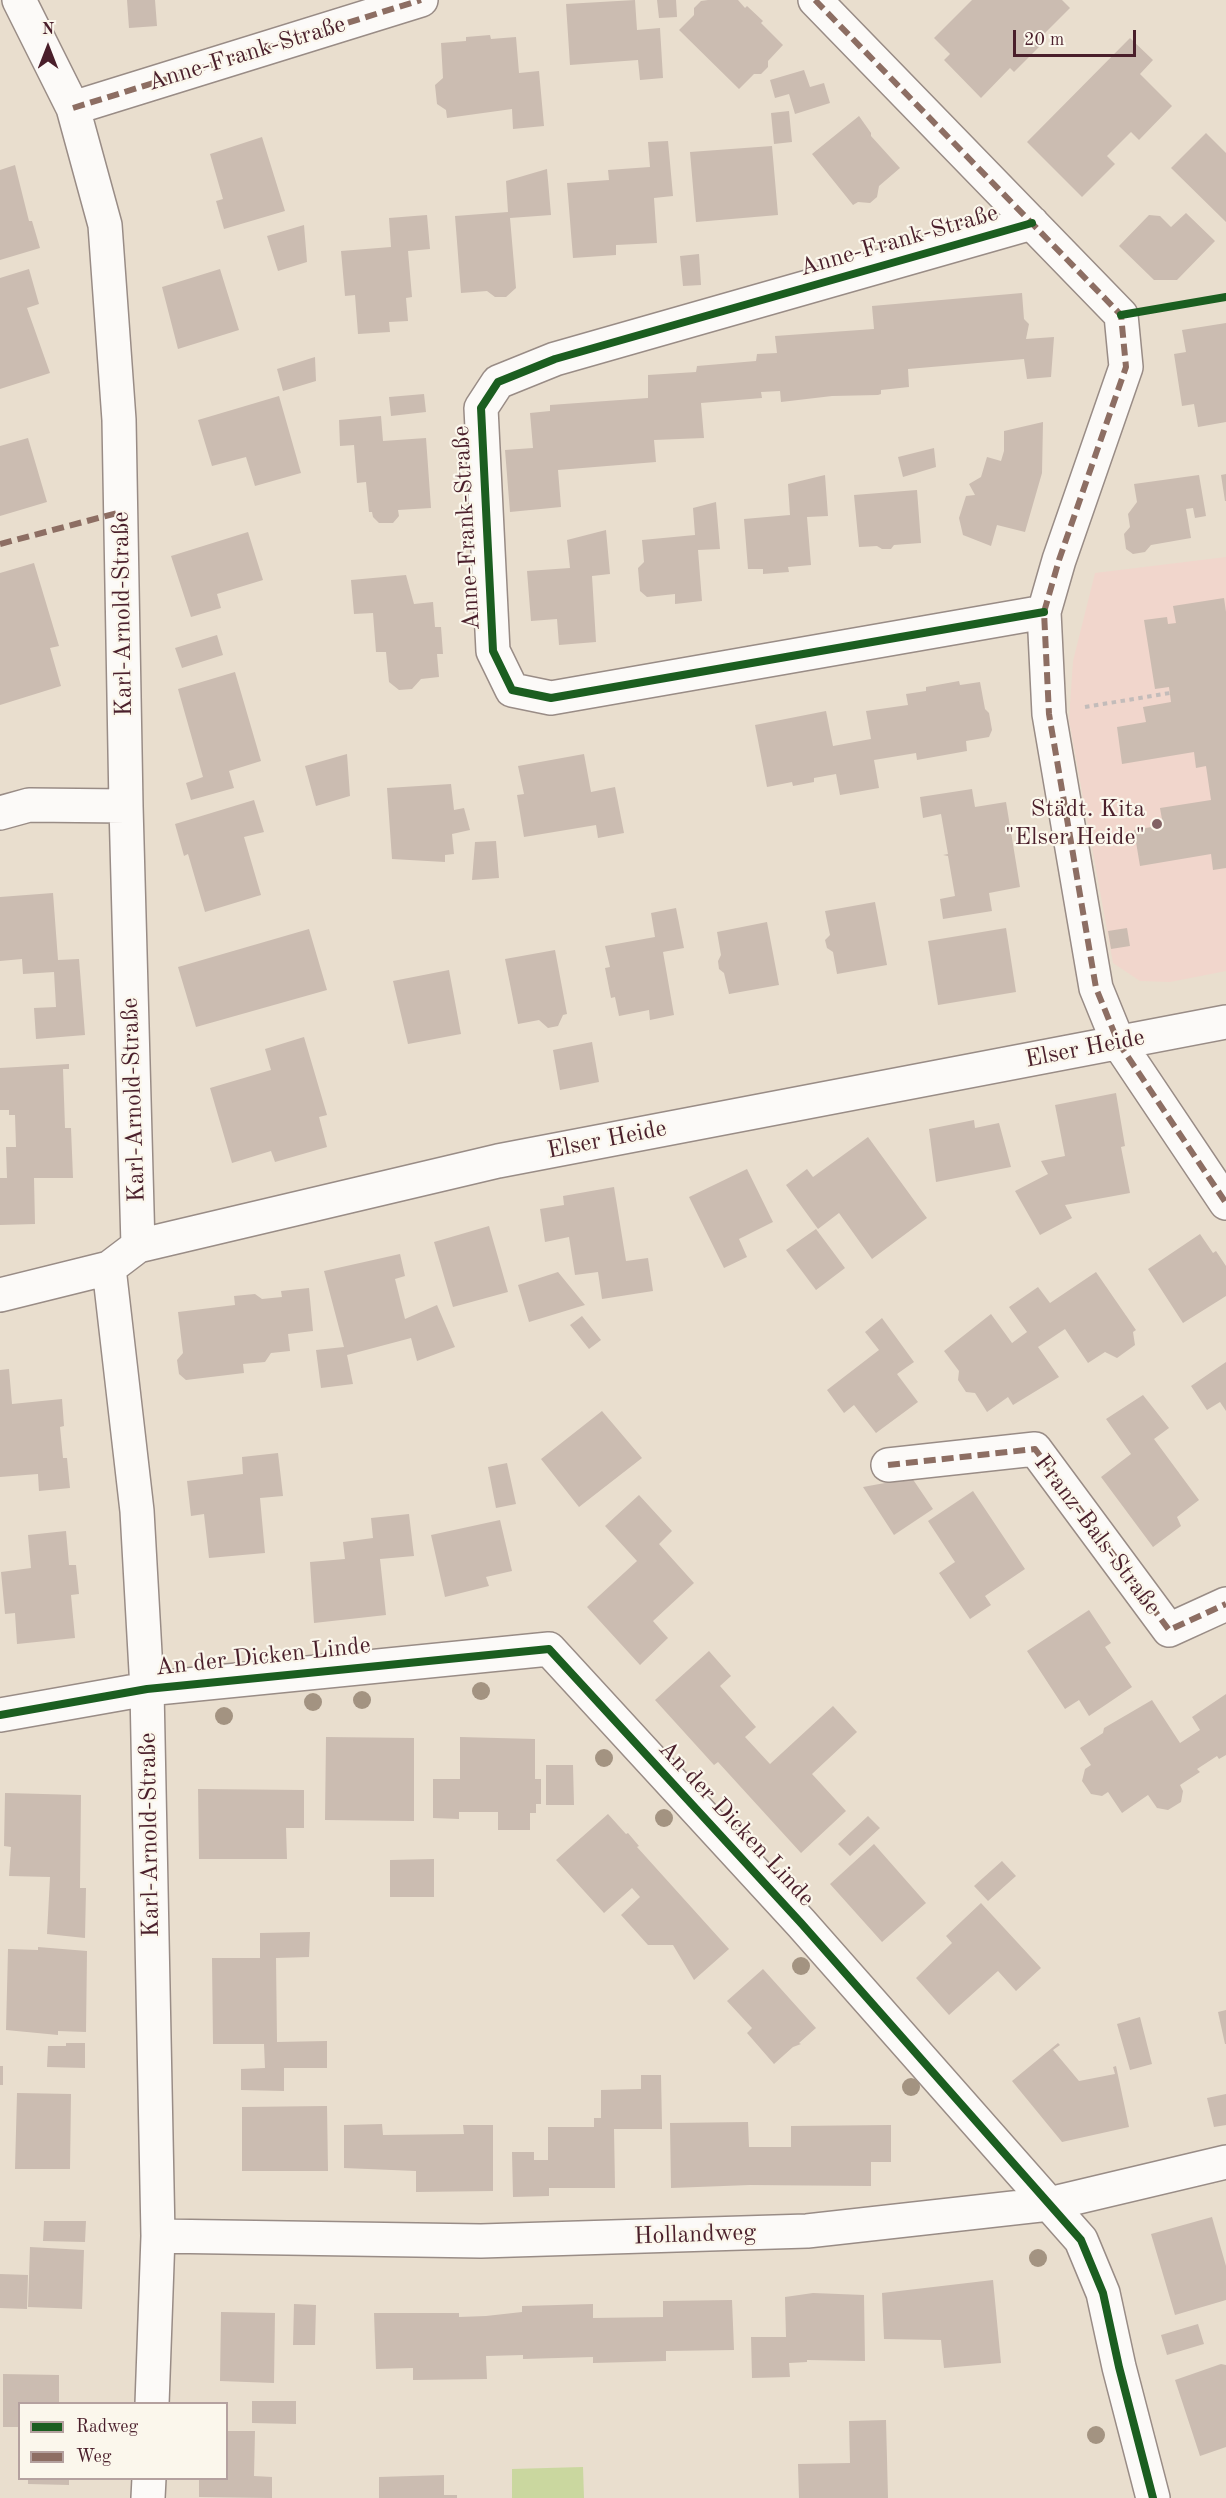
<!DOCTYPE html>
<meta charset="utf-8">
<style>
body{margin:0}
#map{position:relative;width:1226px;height:2498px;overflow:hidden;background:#e9dece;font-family:"Old Standard TT",serif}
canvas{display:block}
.legend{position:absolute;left:18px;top:2402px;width:210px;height:78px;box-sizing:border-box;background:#fbf7ec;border:2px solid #b4a19f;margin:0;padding:8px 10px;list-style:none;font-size:18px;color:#4a1f2b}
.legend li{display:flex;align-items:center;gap:12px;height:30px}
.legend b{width:30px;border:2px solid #b4a19f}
.north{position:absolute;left:18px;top:18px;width:60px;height:60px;-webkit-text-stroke:4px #fbf7ec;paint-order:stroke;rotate:0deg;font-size:16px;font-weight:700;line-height:24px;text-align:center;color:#4a1f2b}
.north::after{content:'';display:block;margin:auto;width:21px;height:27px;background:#4a1f2b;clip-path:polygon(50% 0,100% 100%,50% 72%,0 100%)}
.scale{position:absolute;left:1013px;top:30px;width:123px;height:27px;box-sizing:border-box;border:3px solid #4a1f2b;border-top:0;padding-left:8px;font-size:18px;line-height:21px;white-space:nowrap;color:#4a1f2b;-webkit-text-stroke:4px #fbf7ec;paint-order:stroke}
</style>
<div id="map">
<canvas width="1226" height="2498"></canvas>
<ul class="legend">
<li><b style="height:8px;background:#1b5e20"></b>Radweg</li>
<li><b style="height:8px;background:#8d6e63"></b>Weg</li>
</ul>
<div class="north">N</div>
<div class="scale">20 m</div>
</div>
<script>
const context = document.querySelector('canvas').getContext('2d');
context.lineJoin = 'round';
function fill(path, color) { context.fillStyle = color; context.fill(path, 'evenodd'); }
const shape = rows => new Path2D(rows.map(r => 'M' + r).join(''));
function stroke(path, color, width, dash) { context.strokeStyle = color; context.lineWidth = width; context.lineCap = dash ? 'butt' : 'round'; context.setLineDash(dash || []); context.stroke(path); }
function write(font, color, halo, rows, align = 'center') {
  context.font = font + ' "Old Standard TT",serif'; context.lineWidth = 4.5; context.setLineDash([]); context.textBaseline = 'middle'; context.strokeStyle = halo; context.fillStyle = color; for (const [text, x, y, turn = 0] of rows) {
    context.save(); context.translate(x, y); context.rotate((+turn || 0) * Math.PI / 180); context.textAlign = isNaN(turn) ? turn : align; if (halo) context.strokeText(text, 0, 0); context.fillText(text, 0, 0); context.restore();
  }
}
fill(shape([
 [1226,557,1226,971,1170,982,1140,981,1113,963,1069,720,1073,661,1095,573]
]), '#f1d6cc');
fill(shape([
 [583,2467,584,2498,512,2498,512,2469]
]), '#cad79f');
fill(shape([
 [127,0,155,0,157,26,129,28],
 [635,0,637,30,660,28,663,78,640,80,638,60,570,65,566,4],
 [657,0,676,0,677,17,659,18],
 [708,0,738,0,745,8,747,6,763,21,761,23,783,45,768,61,768,67,761,74,754,74,739,89,679,30,694,15,694,8,701,1],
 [972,0,1062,0,1070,8,1041,37,1045,41,1014,72,1010,68,981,98,944,60,950,54,934,38],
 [490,35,491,39,516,37,519,73,539,71,544,126,513,129,512,109,447,118,446,110,437,104,435,85,443,78,441,43,466,41,466,37],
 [1130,38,1153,60,1140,74,1172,106,1139,140,1131,132,1107,156,1115,164,1082,197,1027,142],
 [804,70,810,87,824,83,830,103,795,114,789,94,775,98,770,80],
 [789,111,792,142,774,144,771,113],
 [859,116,871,133,871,136,900,168,879,186,877,197,870,203,858,202,853,205,812,154],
 [1206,133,1226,153,1226,222,1171,168],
 [262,137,285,211,224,229,216,201,223,199,210,154],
 [668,141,673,196,654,198,657,243,616,245,616,255,573,258,567,183,609,180,608,170,650,167,648,142],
 [772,146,778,215,696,222,690,152],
 [15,165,29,221,32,221,40,248,0,260,0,170],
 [547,169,551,215,510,218,516,288,506,297,495,297,487,291,461,293,455,216,508,212,506,181],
 [1186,213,1215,241,1177,280,1154,280,1119,246,1149,215,1160,216,1171,227],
 [427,215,430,249,408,251,412,297,406,298,408,321,389,322,390,332,358,334,355,295,345,296,341,251,391,247,389,218],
 [304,225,307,262,278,271,267,236],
 [699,254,701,285,683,286,680,256],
 [29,269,39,304,27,308,50,373,0,389,0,278],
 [220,269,239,330,178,349,162,287],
 [1022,293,1024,319,1029,324,1026,339,1054,337,1051,377,1027,379,1024,359,908,369,909,387,881,390,881,394,878,395,832,396,781,402,780,391,761,392,762,398,701,403,704,438,654,440,656,462,558,470,561,507,510,512,505,450,533,448,530,413,550,411,550,405,648,398,648,375,696,372,697,366,756,361,757,354,777,353,775,336,874,329,872,306],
 [1226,323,1226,422,1198,427,1194,404,1182,406,1174,354,1186,352,1182,330],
 [315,357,316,381,283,391,277,369],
 [424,394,426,412,391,416,389,397],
 [279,396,301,473,255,486,246,457,212,466,198,420],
 [381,416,383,441,426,438,431,508,398,510,399,516,393,523,379,523,373,517,372,512,369,512,366,482,357,483,354,445,340,446,339,420],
 [1043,422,1042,473,1025,532,997,525,991,546,963,535,959,518,966,496,975,495,969,484,981,477,987,457,1001,461,1004,451,1004,431],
 [28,438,47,502,0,516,0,446],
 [934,448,936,467,903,477,898,457],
 [1226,474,1226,501,1225,501,1221,475],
 [825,475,828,516,807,517,811,565,788,567,789,572,763,574,763,569,748,569,744,519,790,515,788,484],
 [1199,475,1206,516,1195,518,1193,508,1186,509,1191,538,1151,545,1145,552,1133,554,1126,549,1124,534,1130,527,1128,514,1137,502,1134,484],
 [917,490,921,543,894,545,891,549,882,549,877,546,859,547,854,495],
 [716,502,720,549,698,550,702,601,675,604,675,594,647,597,640,591,638,568,644,562,642,540,695,535,693,508],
 [606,530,610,574,592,576,596,642,559,645,557,619,531,621,527,571,570,568,567,540],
 [248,532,263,580,217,594,221,608,191,617,171,556],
 [34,563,59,646,50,648,61,686,0,705,0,573],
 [406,575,414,604,433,602,435,627,441,627,443,654,437,654,439,677,421,679,412,689,399,690,389,682,386,652,376,652,373,613,354,614,351,580],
 [1224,598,1226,612,1226,868,1213,870,1211,854,1140,866,1134,830,1163,825,1160,808,1211,800,1206,766,1196,768,1194,752,1122,764,1117,727,1146,722,1143,707,1171,702,1169,687,1155,689,1144,620,1167,617,1168,624,1176,623,1173,606],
 [217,635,223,655,182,668,175,648],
 [235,672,261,761,229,771,234,788,191,800,186,783,203,777,178,689],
 [959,681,960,685,980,682,985,709,989,713,992,730,989,737,966,741,967,751,917,760,916,753,874,760,879,788,840,795,836,774,814,778,814,782,793,786,792,782,767,787,755,725,826,711,833,746,871,739,866,711,908,705,906,694,926,691,926,687],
 [347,754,350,796,316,806,305,766],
 [584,754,591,792,615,787,624,833,598,838,596,825,524,837,517,795,524,794,518,766],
 [451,784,454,810,464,808,470,830,452,834,454,854,445,855,445,862,392,859,387,788],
 [972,789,975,807,1006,802,1020,887,989,893,992,911,943,919,940,899,955,896,948,856,943,855,948,854,941,814,923,818,920,797],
 [254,800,264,832,244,837,261,895,205,912,188,854,184,856,175,824],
 [496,841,499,878,472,880,475,842],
 [53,893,58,960,79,959,85,1035,36,1039,34,1008,56,1007,54,972,23,974,22,959,0,961,0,897],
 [875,902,887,965,837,974,833,952,827,948,825,940,830,935,825,911],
 [676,908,684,948,663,952,674,1015,650,1020,649,1010,619,1016,615,997,611,998,605,968,610,967,605,946,655,937,651,913],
 [767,922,779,985,729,994,724,973,719,969,718,961,721,955,717,932],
 [1006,928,1016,992,938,1005,928,941],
 [1127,928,1130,946,1111,949,1108,931],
 [309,929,327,990,196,1027,178,967],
 [555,950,567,1014,563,1015,558,1026,548,1028,539,1020,518,1024,505,959],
 [449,970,461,1034,408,1044,393,981],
 [304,1037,327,1115,319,1117,327,1147,275,1162,271,1151,232,1163,210,1088,271,1070,265,1049],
 [592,1042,599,1082,560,1090,553,1050],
 [69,1064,69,1069,63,1069,65,1128,71,1128,73,1178,34,1178,35,1224,0,1225,0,1178,7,1178,6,1147,16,1147,15,1115,9,1115,9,1110,0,1110,0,1068],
 [1116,1093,1125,1146,1121,1147,1130,1193,1065,1205,1072,1218,1040,1235,1015,1191,1048,1174,1041,1161,1065,1156,1055,1105],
 [974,1120,975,1128,999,1123,1011,1167,936,1182,929,1129],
 [868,1137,927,1218,872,1259,839,1213,818,1229,786,1185,807,1169,813,1177],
 [747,1169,773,1222,739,1239,747,1257,724,1268,689,1197],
 [614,1187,626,1261,648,1258,653,1291,602,1299,598,1272,575,1275,569,1237,545,1242,540,1209,564,1205,563,1196],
 [489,1226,508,1292,453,1307,434,1242],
 [816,1229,845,1268,816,1290,786,1250],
 [1200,1234,1213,1253,1216,1251,1226,1266,1226,1296,1183,1323,1148,1269],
 [400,1254,405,1276,395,1279,405,1319,437,1305,455,1347,417,1361,411,1338,347,1355,353,1384,321,1388,316,1350,344,1347,324,1271],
 [558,1272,585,1305,529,1322,518,1285],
 [1096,1272,1136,1330,1133,1332,1135,1345,1117,1358,1105,1352,1088,1363,1065,1329,1038,1347,1059,1377,1013,1405,1008,1397,987,1412,975,1393,966,1392,958,1380,959,1371,944,1351,991,1314,1012,1343,1027,1332,1009,1307,1038,1287,1050,1303],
 [309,1288,313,1331,288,1334,290,1351,271,1353,265,1362,243,1364,244,1373,186,1380,179,1374,177,1360,183,1353,178,1312,235,1305,234,1296,255,1294,262,1299,282,1297,281,1291],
 [582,1316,601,1340,589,1349,570,1325],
 [882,1318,914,1362,897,1374,918,1402,876,1433,854,1405,844,1413,827,1390,879,1350,865,1332],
 [1226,1362,1226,1411,1220,1402,1207,1410,1191,1386],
 [9,1369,12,1404,62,1399,64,1426,60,1427,63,1458,67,1458,70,1488,39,1491,38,1474,0,1477,0,1370],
 [1143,1395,1169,1428,1154,1439,1199,1500,1177,1517,1181,1526,1153,1547,1101,1477,1131,1454,1106,1419],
 [602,1411,642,1458,579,1507,541,1459],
 [278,1453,283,1496,260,1498,265,1553,209,1558,204,1514,191,1516,187,1481,243,1474,242,1457],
 [507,1463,516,1504,496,1508,488,1467],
 [912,1478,933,1509,894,1535,863,1487],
 [973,1491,1025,1569,985,1596,991,1605,970,1619,939,1573,955,1562,928,1521],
 [639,1495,672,1531,659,1544,694,1583,653,1621,668,1638,640,1665,587,1607,637,1561,605,1526],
 [409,1514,414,1556,380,1559,386,1615,314,1623,310,1562,345,1559,343,1542,373,1538,371,1518],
 [500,1520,512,1571,486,1577,489,1586,445,1597,431,1535],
 [66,1531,69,1565,76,1565,79,1594,71,1595,75,1638,17,1644,15,1613,5,1614,1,1572,31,1568,28,1535],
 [1089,1610,1111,1643,1105,1647,1132,1687,1089,1716,1079,1700,1065,1709,1027,1651],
 [709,1651,731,1676,720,1686,756,1727,745,1737,770,1764,833,1706,857,1732,812,1774,846,1811,801,1853,718,1762,714,1765,655,1700],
 [1226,1694,1226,1755,1219,1759,1217,1756,1197,1769,1200,1772,1180,1785,1183,1791,1181,1802,1168,1810,1157,1808,1148,1795,1122,1813,1108,1792,1102,1796,1091,1794,1082,1781,1085,1769,1091,1765,1080,1748,1103,1733,1104,1728,1152,1700,1180,1743,1200,1730,1192,1717],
 [326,1737,414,1738,414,1821,325,1820],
 [460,1737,535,1739,535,1779,541,1779,541,1804,536,1804,536,1813,530,1813,530,1830,498,1830,498,1812,459,1812,459,1819,433,1818,433,1779,460,1779],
 [546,1765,573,1765,574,1805,546,1805],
 [198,1789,304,1790,304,1828,286,1828,287,1859,199,1859],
 [5,1793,81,1795,80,1888,86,1888,85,1938,47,1934,50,1877,9,1876,11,1847,4,1846],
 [608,1814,626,1834,628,1833,639,1846,637,1847,729,1949,694,1980,673,1945,648,1945,621,1915,640,1897,632,1888,604,1913,556,1860],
 [868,1816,880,1828,850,1856,838,1844],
 [874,1844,926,1903,882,1942,830,1884],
 [434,1859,434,1897,390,1897,390,1860],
 [1002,1861,1016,1876,988,1901,974,1886],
 [981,1903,1041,1968,1016,1991,998,1971,949,2015,916,1978,952,1943,946,1936],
 [310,1932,309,1957,276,1958,277,2042,327,2041,327,2068,284,2068,284,2091,241,2090,241,2069,265,2068,264,2044,213,2044,212,1958,260,1958,260,1933],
 [38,1947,87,1951,86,2032,58,2031,58,2035,6,2030,8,1949,38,1950],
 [763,1969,816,2028,799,2043,801,2044,793,2047,774,2064,747,2033,752,2028,727,2001],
 [1226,2010,1226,2044,1225,2044,1218,2012],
 [1140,2017,1152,2064,1130,2070,1117,2024],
 [66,2043,85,2043,85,2068,47,2067,48,2046,66,2046],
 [1058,2043,1060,2045,1053,2050,1079,2081,1115,2074,1113,2067,1116,2066,1129,2127,1062,2142,1012,2081],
 [0,2066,3,2066,3,2085,0,2085],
 [641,2075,661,2075,662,2129,614,2129,615,2188,549,2188,549,2196,513,2197,512,2152,534,2152,534,2160,548,2160,548,2127,594,2127,594,2118,601,2118,601,2090,641,2089],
 [17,2093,71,2094,70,2169,15,2169],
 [1226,2094,1226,2125,1214,2127,1207,2098],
 [327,2106,328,2171,242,2171,242,2107],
 [748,2122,749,2147,791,2147,791,2126,891,2125,891,2162,871,2162,871,2186,750,2185,671,2188,670,2123],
 [382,2124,383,2135,464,2134,463,2125,493,2125,493,2191,416,2192,416,2171,344,2168,344,2125],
 [1212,2217,1226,2266,1226,2300,1175,2315,1151,2234],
 [44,2221,86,2221,85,2242,43,2241],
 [30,2247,84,2250,82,2309,28,2307],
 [0,2274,28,2275,27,2309,0,2308],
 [993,2280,1001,2363,944,2368,941,2340,884,2339,882,2293],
 [813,2293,864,2295,865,2361,807,2360,807,2362,789,2363,790,2377,752,2378,751,2337,786,2337,785,2297],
 [732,2300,734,2350,666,2351,666,2361,593,2363,593,2357,523,2359,523,2355,486,2356,487,2379,413,2380,413,2368,376,2369,374,2313,459,2313,459,2317,486,2316,522,2312,522,2306,593,2304,593,2318,663,2317,663,2301],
 [294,2304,316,2305,315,2345,293,2345],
 [221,2312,275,2313,274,2383,220,2381],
 [1198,2324,1204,2344,1167,2355,1161,2335],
 [1221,2364,1226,2365,1226,2447,1200,2456,1175,2380],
 [3,2374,59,2375,59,2403,20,2403,20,2427,3,2427],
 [252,2401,296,2401,296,2424,252,2423],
 [886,2420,888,2498,799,2498,798,2464,850,2463,849,2421],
 [226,2431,255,2431,254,2476,272,2477,272,2498,199,2497,199,2478,226,2478],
 [444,2475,444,2495,457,2495,457,2498,379,2498,379,2477],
 [28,2478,69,2478,69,2485,28,2484]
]), '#cbbcb1');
const minor = shape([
 [19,0,73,108,105,225,119,420,126,806,138,1246],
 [815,0,1121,315,1126,367,1059,560,1044,612,1049,714,1096,988,1118,1042,1226,1203],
 [73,108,421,0],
 [1032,223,555,359,498,382,481,408,493,651,512,690,551,698,1044,612],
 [0,813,29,805,126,806],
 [109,1268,137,1511,147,1689,158,2236,152,2404],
 [0,1295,109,1268,138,1246,498,1161,1226,1022],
 [888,1465,1035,1449,1169,1630,1226,1604],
 [0,1715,147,1689,549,1649,801,1923,1081,2240,1103,2293,1119,2367,1153,2498],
 [158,2236,481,2241,807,2231,1049,2204,1226,2162],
 [148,2498,149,2478]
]);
stroke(minor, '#998c86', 36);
stroke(shape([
 [1085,707,1170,693]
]), '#c3bcba', 4, [4.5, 4.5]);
stroke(minor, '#fcfaf8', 33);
stroke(shape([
 [815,0,1121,315,1126,367,1059,560,1044,612,1049,714,1096,988,1118,1042,1226,1203],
 [73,108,421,0],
 [0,544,121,512],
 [888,1465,1035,1449,1169,1630,1226,1604]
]), '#8d6e63', 6, [12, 6]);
stroke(shape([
 [1032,223,555,359,498,382,481,408,493,651,512,690,551,698,1044,612],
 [1121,315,1226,297],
 [0,1715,147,1689,549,1649,801,1923,1081,2240,1103,2293,1119,2367,1153,2498]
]), '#1b5e20', 8);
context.fillStyle = '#a39381';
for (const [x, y] of [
 [481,1691],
 [362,1700],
 [313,1702],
 [224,1716],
 [604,1758],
 [664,1818],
 [801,1966],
 [911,2087],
 [1038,2258],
 [1096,2435]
]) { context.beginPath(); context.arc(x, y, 9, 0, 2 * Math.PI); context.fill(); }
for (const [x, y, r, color] of [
 [1157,824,6,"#826264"]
]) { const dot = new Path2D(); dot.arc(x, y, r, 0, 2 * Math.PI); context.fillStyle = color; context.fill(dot); stroke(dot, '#fbf7ec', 2); }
write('24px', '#4a1f2b', '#fbf7ec', [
 ["Anne-Frank-Straße",247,54,-17],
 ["Anne-Frank-Straße",899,241,-16],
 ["Anne-Frank-Straße",467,528,-93],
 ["Karl-Arnold-Straße",123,614,-91],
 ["Elser Heide",1085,1049,-11],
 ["Karl-Arnold-Straße",134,1100,-92],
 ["Elser Heide",607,1140,-11],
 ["Franz-Bals-Straße",1097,1535,53],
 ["An der Dicken Linde",263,1657,-6],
 ["An der Dicken Linde",736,1824,47],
 ["Karl-Arnold-Straße",150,1835,-91],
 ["Hollandweg",695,2235,-2]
]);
write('24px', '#4a1f2b', '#fbf7ec', [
 ["Städt. Kita",1145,810],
 ["\"Elser Heide\"",1145,838]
], 'right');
</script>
